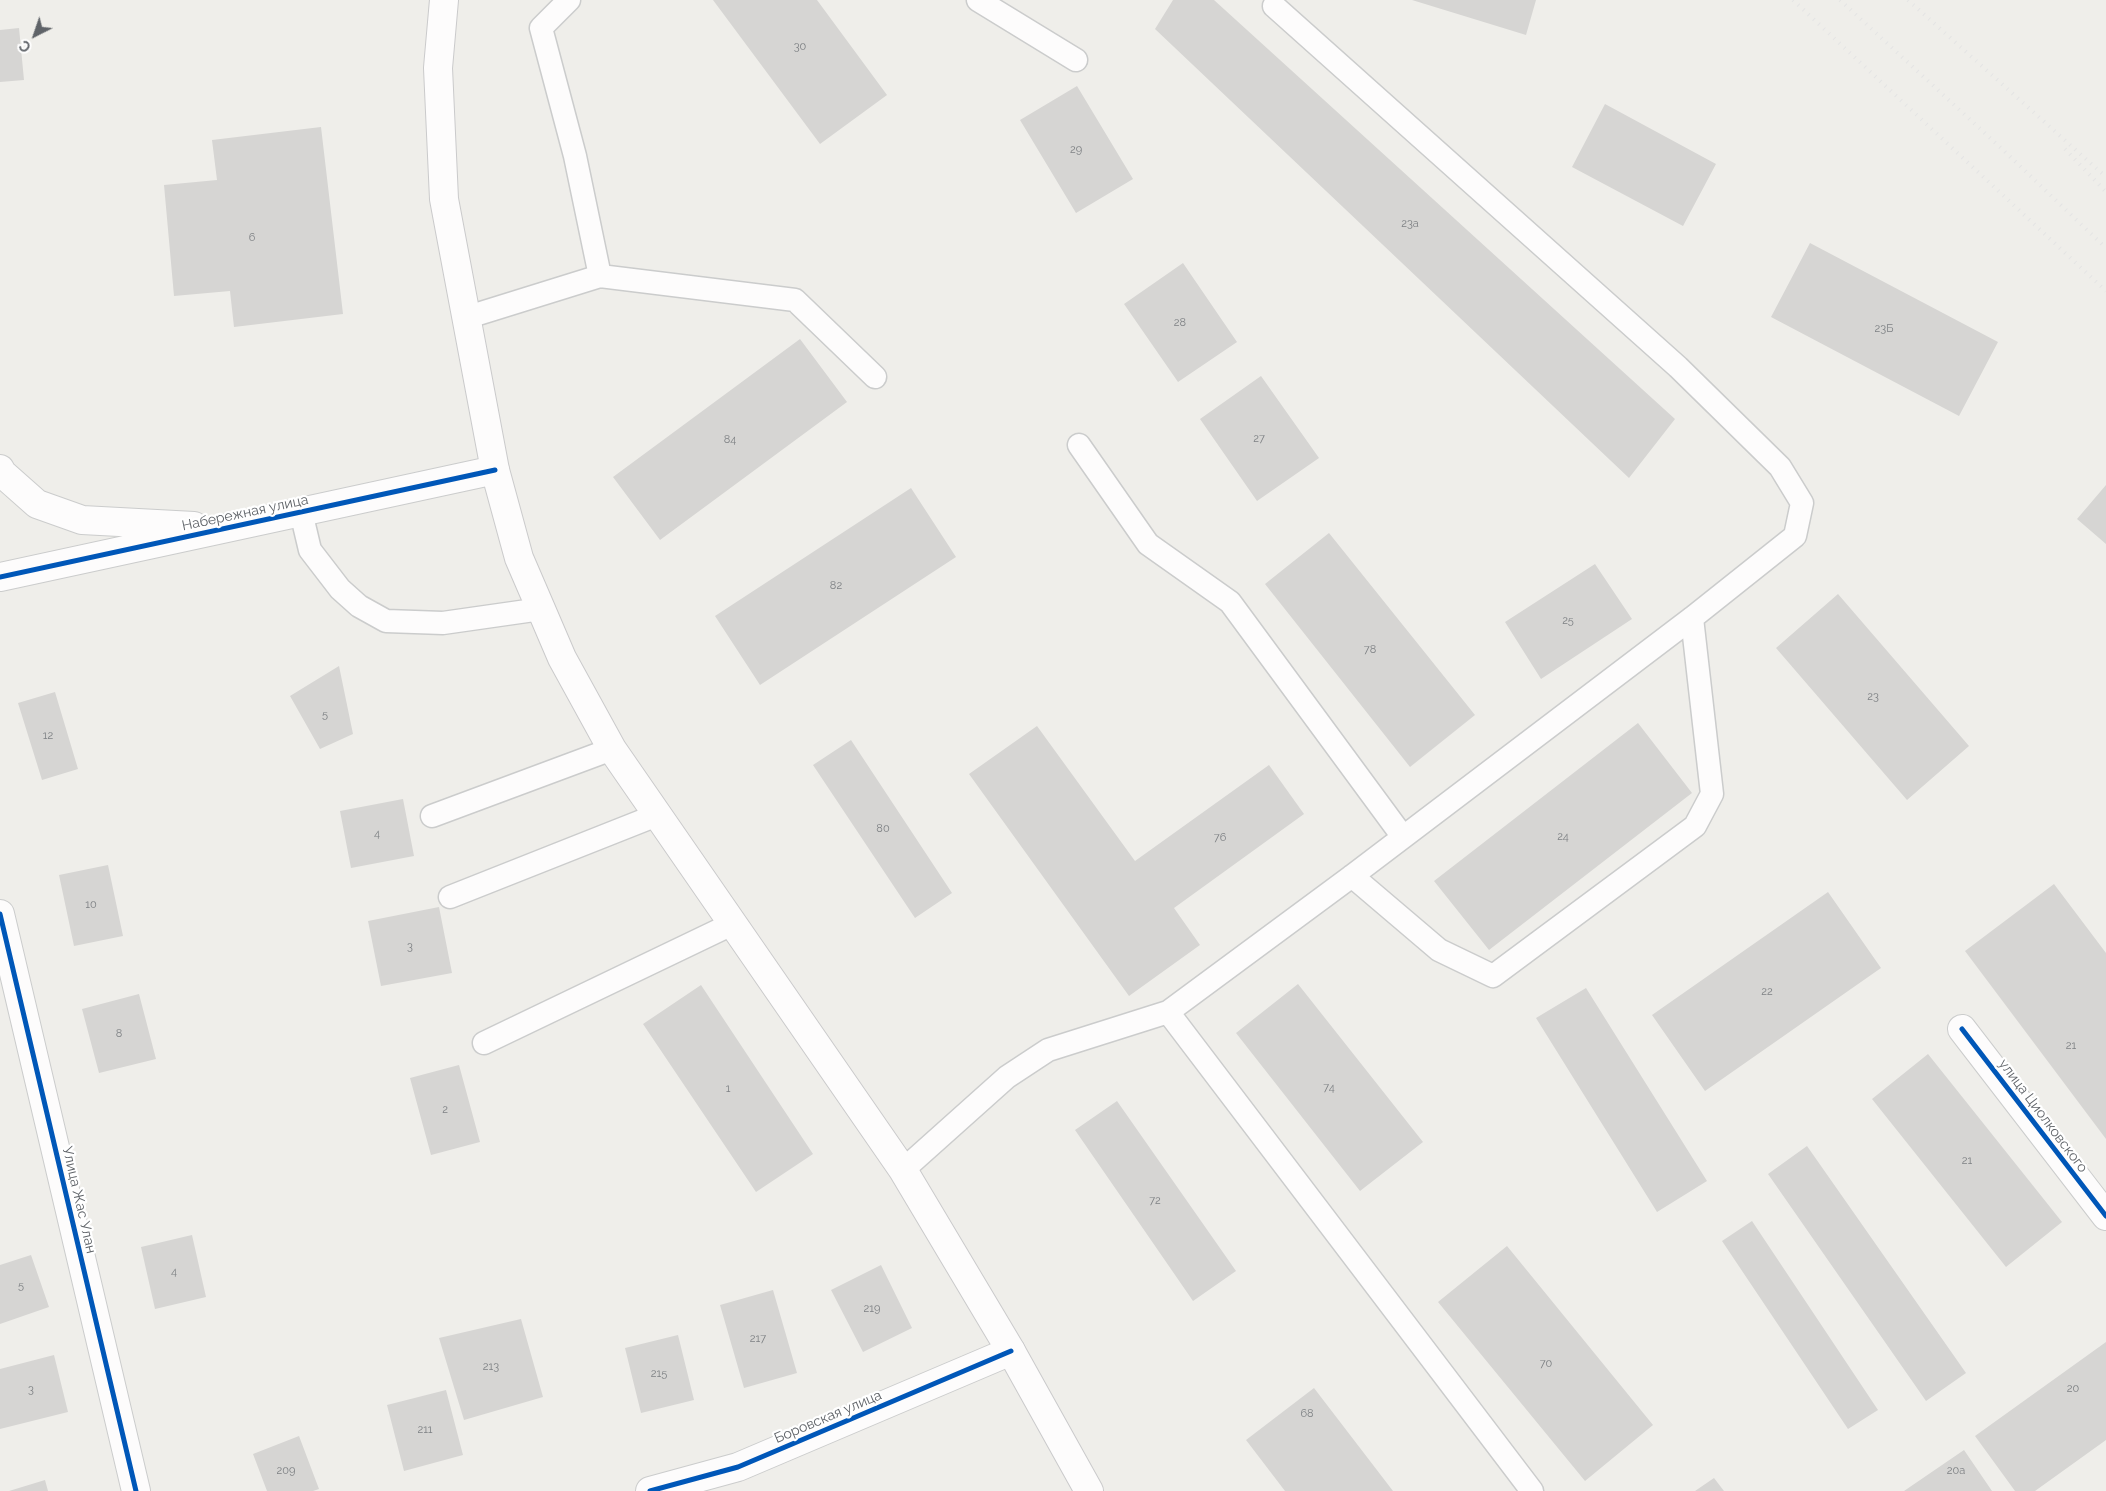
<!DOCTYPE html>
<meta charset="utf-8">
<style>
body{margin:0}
#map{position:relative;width:2106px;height:1491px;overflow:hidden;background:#efeeea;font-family:Raleway,sans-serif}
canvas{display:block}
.north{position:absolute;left:10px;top:10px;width:50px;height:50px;-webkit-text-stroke:4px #fff;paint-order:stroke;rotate:221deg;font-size:14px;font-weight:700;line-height:20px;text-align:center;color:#5f6368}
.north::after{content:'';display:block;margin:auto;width:18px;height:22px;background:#5f6368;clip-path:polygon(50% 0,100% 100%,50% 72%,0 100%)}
</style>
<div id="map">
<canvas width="2106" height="1491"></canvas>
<div class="north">С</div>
</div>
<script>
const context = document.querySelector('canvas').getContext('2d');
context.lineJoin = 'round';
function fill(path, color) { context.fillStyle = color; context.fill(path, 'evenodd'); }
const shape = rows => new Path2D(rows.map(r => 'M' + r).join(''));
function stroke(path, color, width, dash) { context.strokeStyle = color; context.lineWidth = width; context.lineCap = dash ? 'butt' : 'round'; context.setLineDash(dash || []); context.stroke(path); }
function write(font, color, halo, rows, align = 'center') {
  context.font = font + ' Raleway,sans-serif'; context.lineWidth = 4.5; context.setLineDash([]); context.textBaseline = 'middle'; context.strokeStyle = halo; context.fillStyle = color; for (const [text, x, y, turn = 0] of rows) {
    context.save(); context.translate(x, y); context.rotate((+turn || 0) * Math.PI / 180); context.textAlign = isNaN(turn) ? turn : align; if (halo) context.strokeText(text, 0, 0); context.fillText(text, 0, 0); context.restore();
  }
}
fill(shape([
 [713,0,817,0,887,95,820,144],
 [1173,0,1214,0,1675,419,1629,478,1155,29],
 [1412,0,1536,0,1526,35],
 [19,28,24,80,0,82,0,30],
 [1077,86,1133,179,1076,213,1020,120],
 [1605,104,1716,164,1683,226,1572,167],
 [321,127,343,314,234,327,230,291,174,296,164,185,217,180,212,140],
 [1810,243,1998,342,1959,416,1771,317],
 [1183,263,1237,342,1178,382,1124,304],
 [800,339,847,402,660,540,613,477],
 [1261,376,1319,458,1257,501,1200,419],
 [2106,485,2106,544,2077,519],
 [911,488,956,557,760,685,715,616],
 [1329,533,1475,715,1410,767,1265,584],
 [1595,564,1632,619,1541,679,1505,622],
 [1838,594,1969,746,1907,800,1776,648],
 [339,666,353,734,320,749,290,696],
 [55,692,78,769,42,780,18,703],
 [1638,723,1692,793,1489,950,1434,881],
 [1037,726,1135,861,1269,765,1304,814,1174,908,1200,945,1129,996,969,774],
 [851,740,952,893,915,918,813,765],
 [403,799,414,856,351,868,340,811],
 [108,865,123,936,74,946,59,875],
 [2054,884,2106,953,2106,1139,1965,951],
 [1828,892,1881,968,1705,1091,1652,1015],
 [439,907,452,973,381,986,368,921],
 [1298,984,1423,1142,1360,1191,1236,1033],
 [701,985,813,1154,756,1192,643,1024],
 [1586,988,1707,1181,1657,1212,1536,1018],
 [139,994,156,1059,99,1073,82,1009],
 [1928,1054,2062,1222,2006,1267,1872,1099],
 [459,1065,480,1142,431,1155,410,1078],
 [1117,1101,1236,1271,1193,1301,1075,1130],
 [1807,1146,1966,1373,1926,1401,1768,1174],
 [1752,1221,1878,1410,1848,1429,1722,1241],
 [192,1235,206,1297,155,1309,141,1247],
 [1507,1246,1653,1425,1585,1481,1438,1302],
 [31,1255,49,1307,0,1324,0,1265],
 [881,1265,912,1328,863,1352,831,1290],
 [773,1290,797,1373,744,1388,720,1305],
 [521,1319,543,1397,464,1420,439,1338],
 [678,1335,694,1400,641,1413,625,1348],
 [2106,1342,2106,1440,2035,1491,2015,1491,1975,1436],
 [54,1355,68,1412,0,1429,0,1369],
 [1314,1388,1393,1491,1285,1491,1246,1440],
 [446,1390,463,1455,404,1471,387,1405],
 [299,1436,319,1489,313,1491,267,1491,253,1454],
 [1964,1450,1992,1491,1904,1491],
 [1714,1478,1724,1491,1695,1491],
 [45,1480,48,1491,9,1491]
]), '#d6d5d3');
const service = shape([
 [569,0,541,28,575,156,600,276],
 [978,0,1076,60],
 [465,318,600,276,795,300,875,377],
 [1079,445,1148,544,1230,602,1403,837],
 [301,512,310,550,340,589,359,606,386,621,443,623,541,609],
 [432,816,612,749],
 [1352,876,1439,950,1493,976,1695,826,1712,794,1692,618],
 [450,897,657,815],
 [1168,1012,1532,1491],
 [484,1043,732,924],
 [903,1170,1007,1077,1048,1050,1168,1012,1352,876,1692,618,1795,536,1802,503,1780,467,1678,367,1274,6]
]);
const minor = shape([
 [0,469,2,473,37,504,82,520,194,526],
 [0,577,495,470],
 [0,914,136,1491],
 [1962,1029,2106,1216],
 [650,1491,738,1467,1011,1351]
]);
const secondary = shape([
 [444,0,438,68,444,199,495,470,519,558,541,609,562,658,612,749,903,1170,1011,1351,1089,1491]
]);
stroke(service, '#cbcccc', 25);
stroke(minor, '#cbcccc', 30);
stroke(secondary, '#cacacb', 30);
stroke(service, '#fdfcfc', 22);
stroke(minor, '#fdfcfc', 28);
stroke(secondary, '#fdfcfc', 28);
stroke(shape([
 [1793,0,2106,291],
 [1840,0,2001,148,2106,248],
 [1908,0,2106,177],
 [2065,149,2106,192]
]), '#e4e4e4', 4, [1, 6]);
stroke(shape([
 [0,577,495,470],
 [0,914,136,1491],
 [1962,1029,2106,1216],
 [650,1491,738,1467,1011,1351]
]), '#0057b8', 5);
write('11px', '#7e8184', null, [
 ["30",800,47],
 ["29",1076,150],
 ["23а",1410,224],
 ["6",252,238],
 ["28",1180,323],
 ["23Б",1884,329],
 ["27",1259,439],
 ["84",730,440],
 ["82",836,586],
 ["25",1568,621],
 ["78",1370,650],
 ["23",1873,697],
 ["5",325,715],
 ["12",48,736],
 ["80",883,829],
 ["4",377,834],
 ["24",1563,837],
 ["76",1220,838],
 ["10",91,905],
 ["3",410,947],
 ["22",1767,992],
 ["8",119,1034],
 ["21",2071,1046],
 ["74",1329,1088],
 ["1",728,1089],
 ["2",445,1110],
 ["21",1967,1161],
 ["72",1155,1201],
 ["4",174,1272],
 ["5",21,1286],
 ["219",872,1309],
 ["217",758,1339],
 ["70",1546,1364],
 ["213",491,1367],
 ["215",659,1374],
 ["20",2073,1389],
 ["3",31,1390],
 ["68",1307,1414],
 ["211",425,1430],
 ["209",286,1471],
 ["20а",1956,1471]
]);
write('14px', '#5f6368', '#fff', [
 ["Набережная улица",245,513,-12],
 ["улица Циолковского",2043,1116,53],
 ["Улица Жас Улан",79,1200,77],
 ["Боровская улица",828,1417,-23]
]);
</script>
